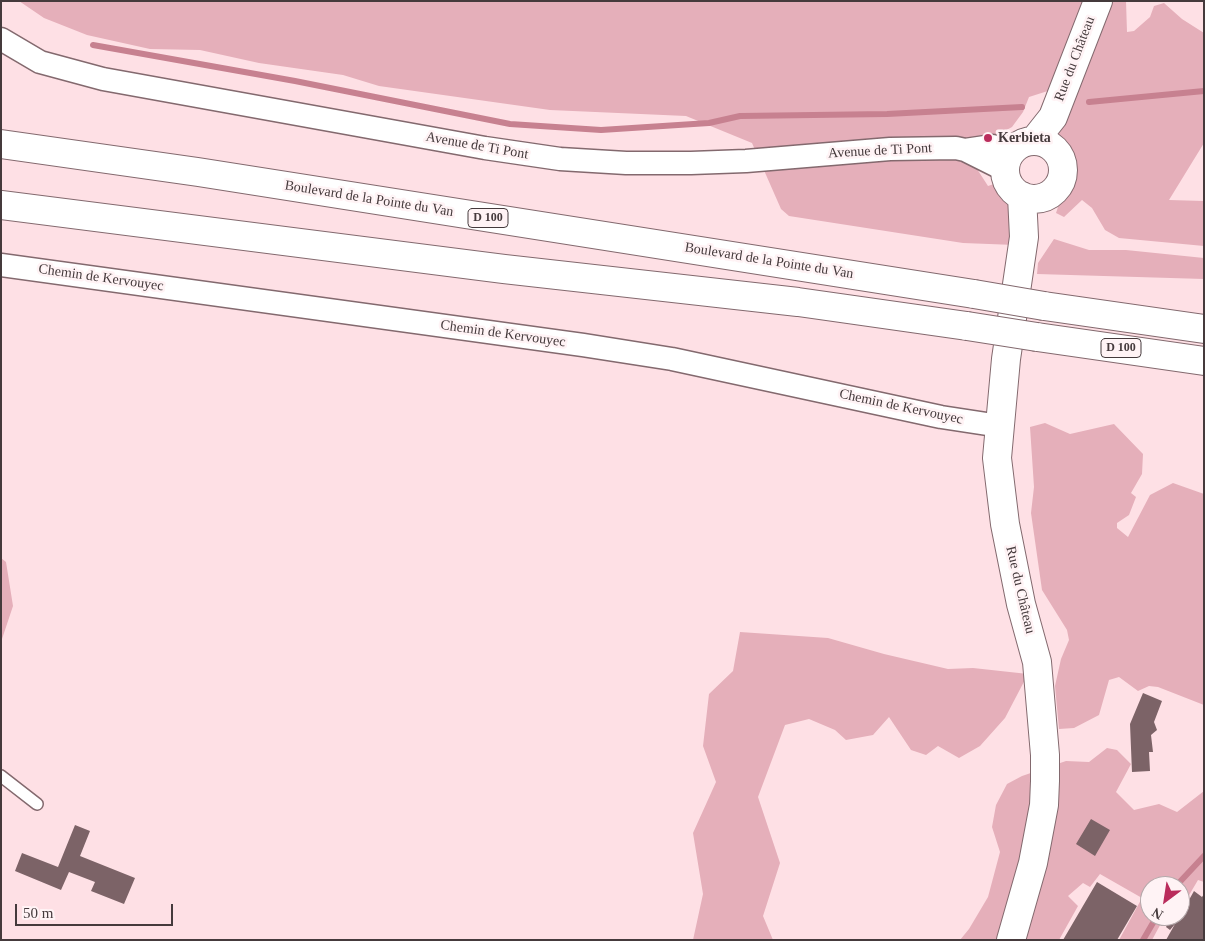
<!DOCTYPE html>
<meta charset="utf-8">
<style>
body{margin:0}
#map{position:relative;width:1205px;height:941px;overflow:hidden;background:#fee0e5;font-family:"Times New Roman",serif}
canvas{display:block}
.frame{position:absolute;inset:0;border:2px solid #453a3c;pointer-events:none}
.north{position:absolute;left:1140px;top:876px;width:50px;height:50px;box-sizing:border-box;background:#fff3f5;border:1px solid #b5a9ab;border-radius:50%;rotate:211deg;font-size:14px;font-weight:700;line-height:20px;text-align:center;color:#453a3c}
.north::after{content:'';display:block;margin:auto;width:18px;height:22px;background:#ba2c5c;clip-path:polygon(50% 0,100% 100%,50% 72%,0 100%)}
.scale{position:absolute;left:15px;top:904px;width:158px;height:22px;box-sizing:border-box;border:2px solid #453a3c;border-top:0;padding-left:6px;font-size:15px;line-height:18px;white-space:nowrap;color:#453a3c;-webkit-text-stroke:4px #fff3f5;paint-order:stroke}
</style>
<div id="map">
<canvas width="1205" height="941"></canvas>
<div class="frame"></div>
<div class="north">N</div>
<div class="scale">50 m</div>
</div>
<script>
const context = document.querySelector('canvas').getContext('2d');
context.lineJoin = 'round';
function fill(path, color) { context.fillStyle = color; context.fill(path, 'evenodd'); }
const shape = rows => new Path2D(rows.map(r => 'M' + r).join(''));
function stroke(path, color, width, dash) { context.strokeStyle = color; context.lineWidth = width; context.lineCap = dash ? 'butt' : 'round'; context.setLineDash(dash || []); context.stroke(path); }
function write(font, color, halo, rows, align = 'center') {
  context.font = font + ' "Times New Roman",serif'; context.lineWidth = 5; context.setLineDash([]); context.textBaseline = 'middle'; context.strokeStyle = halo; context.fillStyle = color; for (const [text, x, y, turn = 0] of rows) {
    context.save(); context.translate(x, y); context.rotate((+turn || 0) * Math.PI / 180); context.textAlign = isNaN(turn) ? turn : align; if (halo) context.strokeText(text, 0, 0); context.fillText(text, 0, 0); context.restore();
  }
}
fill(shape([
 [19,1,1126,1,1127,32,1134,31,1150,17,1154,6,1164,3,1182,19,1204,33,1204,143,1169,200,1204,201,1204,246,1119,238,1105,230,1092,208,1082,200,1064,217,1056,213,1061,198,1074,180,1074,173,1058,135,1054,89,1029,97,1023,112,1012,127,990,139,966,159,977,169,988,186,1012,178,1018,208,1015,245,963,243,789,216,781,209,752,143,686,116,550,110,379,86,343,75,259,63,200,50,150,49,87,35,44,18],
 [1054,239,1089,250,1126,250,1204,258,1204,279,1037,274,1038,263],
 [1045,423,1070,434,1114,424,1143,454,1142,474,1131,493,1136,497,1129,515,1117,523,1117,528,1128,537,1150,495,1173,483,1204,494,1204,705,1158,687,1149,686,1138,691,1119,677,1109,680,1099,715,1074,728,1059,729,1055,686,1061,659,1069,640,1067,630,1042,590,1031,513,1034,487,1030,427],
 [1,558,6,562,13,606,1,642],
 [740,632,828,638,884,654,948,669,973,668,1028,674,1005,718,980,746,959,758,938,746,926,755,911,750,889,717,873,735,846,740,835,730,809,719,785,725,758,797,780,863,763,916,773,940,693,940,703,894,693,833,716,782,703,746,709,694,733,671],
 [1107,748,1117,750,1131,764,1116,792,1134,810,1159,804,1177,812,1204,791,1204,882,1198,880,1182,907,1180,906,1180,886,1150,886,1150,916,1165,916,1152,940,1119,940,1142,898,1100,874,1090,887,1083,883,1068,896,1078,906,1059,940,960,940,969,929,988,897,1000,852,992,827,996,805,1007,784,1022,776,1066,761,1089,762]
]), '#e5afba');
stroke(shape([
 [93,45,295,81,510,124,601,130,709,123,740,116,887,114,1022,107],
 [1089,102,1204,91],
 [1176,886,1204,856],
 [1143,940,1157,916]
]), '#c78190', 6);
fill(shape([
 [1143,693,1162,701,1154,722,1157,730,1151,735,1153,752,1149,752,1150,771,1132,772,1130,724],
 [1091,819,1110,830,1095,856,1076,844],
 [75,825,90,831,80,856,135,878,124,904,91,891,95,882,69,872,61,890,15,871,22,853,58,867],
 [1097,882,1137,906,1117,940,1063,940],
 [1194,891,1202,897,1204,894,1204,940,1166,940,1175,924,1170,930,1166,927,1172,916,1180,916]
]), '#7c6367');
const lane = shape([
 [1,776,37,804]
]);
const street = shape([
 [1,39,40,62,103,79,485,148,560,159,626,163,691,163,746,161,890,149,956,148,965,150,1005,170],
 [965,150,992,146,1012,151],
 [1,265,583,345,672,359,941,417,1000,426]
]);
const secondary = shape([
 [1034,141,1053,117,1098,1],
 '1005 170a29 29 0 1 1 58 0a29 29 0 1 1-58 0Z',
 [1011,940,1033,863,1044,805,1045,781,1045,755,1037,662,1021,604,1005,524,997,458,1006,359,1024,237,1022,196]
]);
const highway = shape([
 [1,144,198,172,974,294],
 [1,205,504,269,798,302,967,326],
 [1044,306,1204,329],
 [1037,337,1204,361]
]);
stroke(lane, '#83696e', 14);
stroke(street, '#83696e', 25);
stroke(secondary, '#83696e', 30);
stroke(highway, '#83696e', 30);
stroke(lane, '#fff', 11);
stroke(street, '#fff', 22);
stroke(secondary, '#fff', 28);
stroke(highway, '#fff', 28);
const highwayBridge = shape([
 [974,294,1044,306],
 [967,326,1037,337]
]);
stroke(highwayBridge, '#83696e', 30, []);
stroke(highwayBridge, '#fff', 28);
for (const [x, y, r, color] of [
 [988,138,5,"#ba2c5c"]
]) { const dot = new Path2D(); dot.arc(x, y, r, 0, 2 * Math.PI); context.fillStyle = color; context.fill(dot); stroke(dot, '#fff3f5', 2); }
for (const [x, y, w] of [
 [488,218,40],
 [1121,348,40]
]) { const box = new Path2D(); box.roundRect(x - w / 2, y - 9.5, w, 19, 4); context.fillStyle = '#fff3f5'; context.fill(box); stroke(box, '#453a3c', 1); }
write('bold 12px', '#453a3c', null, [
 ["D 100",488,218],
 ["D 100",1121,348]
]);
write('14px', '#453a3c', '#fff3f5', [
 ["Rue du Château",1075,59,-69],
 ["Avenue de Ti Pont",477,146,10],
 ["Avenue de Ti Pont",880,151,-3],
 ["Boulevard de la Pointe du Van",369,199,9],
 ["Boulevard de la Pointe du Van",769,261,9],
 ["Chemin de Kervouyec",101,278,8],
 ["Chemin de Kervouyec",503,334,8],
 ["Chemin de Kervouyec",901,407,12],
 ["Rue du Château",1020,590,77]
]);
write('bold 14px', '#453a3c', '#fff3f5', [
 ["Kerbieta",998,138]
], 'left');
</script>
